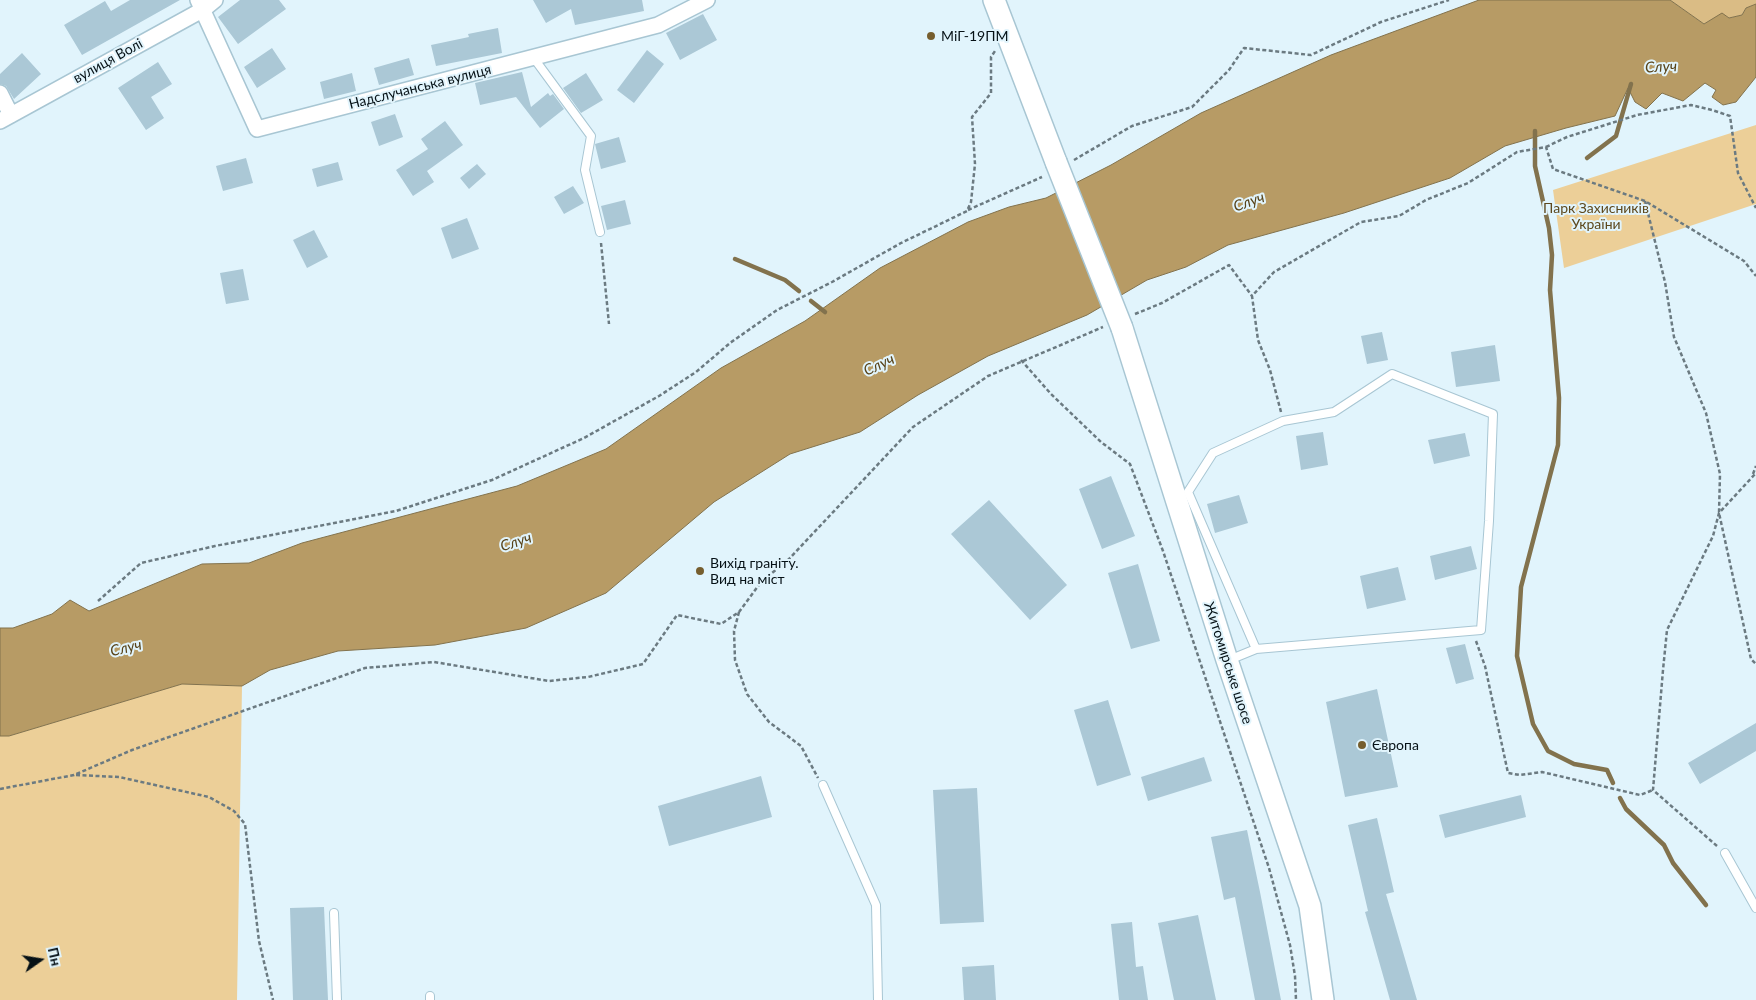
<!DOCTYPE html>
<meta charset="utf-8">
<style>
body{margin:0}
#map{position:relative;width:1756px;height:1000px;overflow:hidden;background:#e1f4fc;font-family:Lato,sans-serif}
canvas{display:block}
.north{position:absolute;left:15px;top:935px;width:50px;height:50px;-webkit-text-stroke:4px #e1f4fc;paint-order:stroke;rotate:77deg;font-size:14px;font-weight:700;line-height:20px;text-align:center;color:#061116}
.north::after{content:'';display:block;margin:auto;width:18px;height:22px;background:#061116;clip-path:polygon(50% 0,100% 100%,50% 72%,0 100%)}
</style>
<div id="map">
<canvas width="1756" height="1000"></canvas>
<div class="north">Пн</div>
</div>
<script>
const context = document.querySelector('canvas').getContext('2d');
context.lineJoin = 'round';
function fill(path, color) { context.fillStyle = color; context.fill(path, 'evenodd'); }
const shape = rows => new Path2D(rows.map(r => 'M' + r).join(''));
function stroke(path, color, width, dash) { context.strokeStyle = color; context.lineWidth = width; context.lineCap = dash ? 'butt' : 'round'; context.setLineDash(dash || []); context.stroke(path); }
function write(font, color, halo, rows, align = 'center') {
  context.font = font + ' Lato,sans-serif'; context.lineWidth = 4; context.setLineDash([]); context.textBaseline = 'middle'; context.strokeStyle = halo; context.fillStyle = color; for (const [text, x, y, turn = 0] of rows) {
    context.save(); context.translate(x, y); context.rotate((+turn || 0) * Math.PI / 180); context.textAlign = isNaN(turn) ? turn : align; if (halo) context.strokeText(text, 0, 0); context.fillText(text, 0, 0); context.restore();
  }
}
fill(shape([
 [1756,125,1756,204,1564,268,1553,190],
 [182,684,242,686,237,1000,0,1000,0,736,9,736]
]), '#eccf98');
fill(shape([
 [1670,0,1756,0,1756,4,1746,8,1742,15,1729,18,1722,14,1704,24]
]), '#dabc85');
const water = shape([
 [1479,0,1670,0,1704,24,1722,13,1729,18,1742,15,1746,8,1756,4,1756,77,1736,102,1723,105,1712,97,1716,90,1705,83,1683,101,1662,93,1646,109,1635,102,1628,88,1615,116,1566,128,1505,146,1450,178,1344,213,1228,245,1186,267,1147,280,1087,315,988,356,918,395,860,432,790,454,714,502,606,593,526,628,435,645,338,651,270,670,242,686,182,684,9,736,0,736,0,628,13,628,52,614,70,600,89,611,202,564,249,563,302,543,517,486,606,449,721,368,805,321,880,268,968,222,1009,207,1046,198,1111,165,1201,113,1331,55,1479,0]
]);
fill(water, '#b79b65');
stroke(water, '#82724d', 1);
stroke(shape([
 [1535,131,1535,166,1549,228,1552,255,1550,290,1559,398,1558,445,1521,587,1517,656,1533,724,1548,751,1574,764,1607,770,1613,783],
 [1587,158,1616,136,1631,84],
 [735,259,785,280,799,291],
 [811,301,825,312],
 [1620,798,1626,809,1664,845,1673,863,1706,905]
]), '#82724d', 4.5);
fill(shape([
 [130,0,180,0,82,55,64,25,105,1,111,11],
 [240,0,279,0,286,9,238,44,218,17],
 [533,0,642,0,644,11,575,25,571,9,546,23],
 [703,14,717,40,680,60,666,33],
 [498,28,502,53,436,66,431,45,469,37,468,34],
 [272,48,286,69,257,88,244,67],
 [647,50,664,64,634,103,617,90],
 [22,53,41,74,14,99,6,86,0,84,0,74],
 [409,58,414,75,379,85,374,68],
 [158,62,172,84,151,97,164,118,146,130,118,88],
 [522,72,531,107,548,93,550,96,553,94,564,109,540,128,516,97,480,105,475,83],
 [352,73,356,91,324,99,320,82],
 [586,73,603,100,581,113,563,88],
 [395,114,403,137,379,146,371,122],
 [445,121,463,145,427,171,434,182,413,196,396,170,428,149,421,139],
 [619,137,626,162,601,169,595,144],
 [246,158,253,183,223,191,216,166],
 [338,162,343,180,317,187,312,169],
 [477,164,486,174,469,189,460,178],
 [573,186,584,203,564,214,554,197],
 [625,200,631,224,607,230,601,206],
 [467,218,479,249,452,259,441,228],
 [314,230,328,257,307,268,293,240],
 [243,269,249,300,226,304,220,273],
 [1382,332,1388,360,1367,364,1361,336],
 [1495,345,1500,381,1456,387,1451,352],
 [1323,432,1328,465,1301,470,1296,436],
 [1465,433,1470,456,1434,464,1428,440],
 [1111,476,1135,536,1102,549,1079,489],
 [1239,495,1248,523,1215,533,1207,504],
 [989,500,1067,585,1030,620,951,534],
 [1471,546,1477,569,1435,580,1430,556],
 [1138,564,1160,641,1131,649,1108,573],
 [1398,567,1406,600,1367,609,1360,576],
 [1465,644,1474,679,1456,684,1446,648],
 [1377,689,1398,787,1345,797,1326,702],
 [1108,700,1131,775,1097,786,1074,710],
 [1756,723,1756,751,1700,784,1688,763],
 [1204,757,1212,781,1148,801,1141,777],
 [761,776,772,817,669,846,658,806],
 [977,788,984,922,940,924,933,790],
 [1521,795,1526,817,1445,838,1439,815],
 [1377,818,1394,892,1386,894,1417,1000,1390,1000,1365,912,1368,911,1348,825],
 [1247,830,1260,892,1281,1000,1255,1000,1235,897,1224,900,1211,837],
 [324,907,328,1000,293,1000,290,908],
 [1198,915,1216,1000,1174,1000,1158,923],
 [1132,922,1136,967,1143,966,1148,1000,1119,1000,1111,924],
 [994,965,996,1000,964,1000,962,967]
]), '#abc8d6');
const service = shape([
 [533,57,591,136,585,170,600,232],
 [1229,660,1256,649,1481,630,1489,521,1493,414,1392,374,1334,412,1283,421,1213,453,1188,492,1256,649],
 [823,785,876,905,878,1000],
 [1725,853,1756,908],
 [334,913,337,1000],
 [430,1000,430,996]
]);
const minor = shape([
 [198,0,257,129,658,25,707,0],
 [0,93,11,115],
 [0,121,204,9,215,0]
]);
const secondary = shape([
 [994,0,1056,162],
 [1122,328,1227,660,1310,906,1323,1000]
]);
stroke(service, '#a8c6d3', 10);
stroke(minor, '#a8c6d3', 18);
stroke(secondary, '#a8c6d3', 24);
stroke(shape([
 [1546,147,1567,137,1637,115,1691,105,1712,110,1730,116,1738,173,1756,208],
 [1074,160,1132,126,1192,107,1229,70,1244,48,1311,55,1381,22,1449,0],
 [1645,201,1665,282,1674,337,1706,413,1720,474,1719,513,1751,659,1756,664],
 [968,210,1042,177],
 [601,243,609,324],
 [1135,314,1162,303,1229,265,1252,296],
 [1021,360,1051,394,1101,442,1130,464,1163,551,1269,868,1290,945,1295,976,1296,1000],
 [1281,412,1270,370,1258,340,1252,296,1274,272,1361,222,1399,216,1426,200,1468,183,1517,152,1546,147,1553,169,1645,201,1744,261,1756,276],
 [1753,474,1756,466],
 [98,601,141,563,215,546,396,511,492,480,584,438,659,396,696,372,730,343,777,310,832,282,901,243,967,211,971,202,975,164,972,117,991,93,991,57,995,51],
 [739,612,734,631,735,660,747,694,769,722,801,746,818,778],
 [1476,641,1485,666,1508,773,1520,775,1542,772,1640,795,1653,790],
 [76,775,119,777,209,797,234,811,245,824,259,941,273,1000],
 [0,789,74,775,132,750,365,668,434,662,549,681,588,677,643,664,677,615,721,624,739,612,761,582,789,559,913,427,988,376,1103,327],
 [1717,846,1653,790,1663,670,1667,630,1713,536,1719,513,1756,473]
]), '#6b7a81', 2.5, [4, 2.5]);
stroke(service, '#fff', 8);
stroke(minor, '#fff', 15);
stroke(secondary, '#fff', 21);
const secondaryBridge = shape([
 [1056,162,1122,328]
]);
stroke(secondaryBridge, '#a8c6d3', 24, []);
stroke(secondaryBridge, '#fff', 21);
for (const [x, y, r, color] of [
 [931,36,5,"#765e2e"],
 [700,571,5,"#765e2e"],
 [1362,745,5,"#765e2e"]
]) { const dot = new Path2D(); dot.arc(x, y, r, 0, 2 * Math.PI); context.fillStyle = color; context.fill(dot); stroke(dot, '#e1f4fc', 2); }
write('14px', '#061116', '#e1f4fc', [
 ["МіГ-19ПМ",941,36],
 ["Вихід граніту.",710,563],
 ["Вид на міст",710,579],
 ["Європа",1372,745]
], 'left');
write('14px', '#061116', '#e1f4fc', [
 ["вулиця Волі",108,61,-29],
 ["Надслучанська вулиця",420,87,-14],
 ["Житомирське шосе",1228,663,72]
]);
write('14px', '#5d481d', '#e1f4fc', [
 ["Парк Захисників",1596,208],
 ["України",1596,224]
]);
write('italic 15px', '#584319', '#e1f4fc', [
 ["Случ",1661,67,-2],
 ["Случ",1249,202,-19],
 ["Случ",879,365,-25],
 ["Случ",516,542,-18],
 ["Случ",126,648,-13]
]);
</script>
